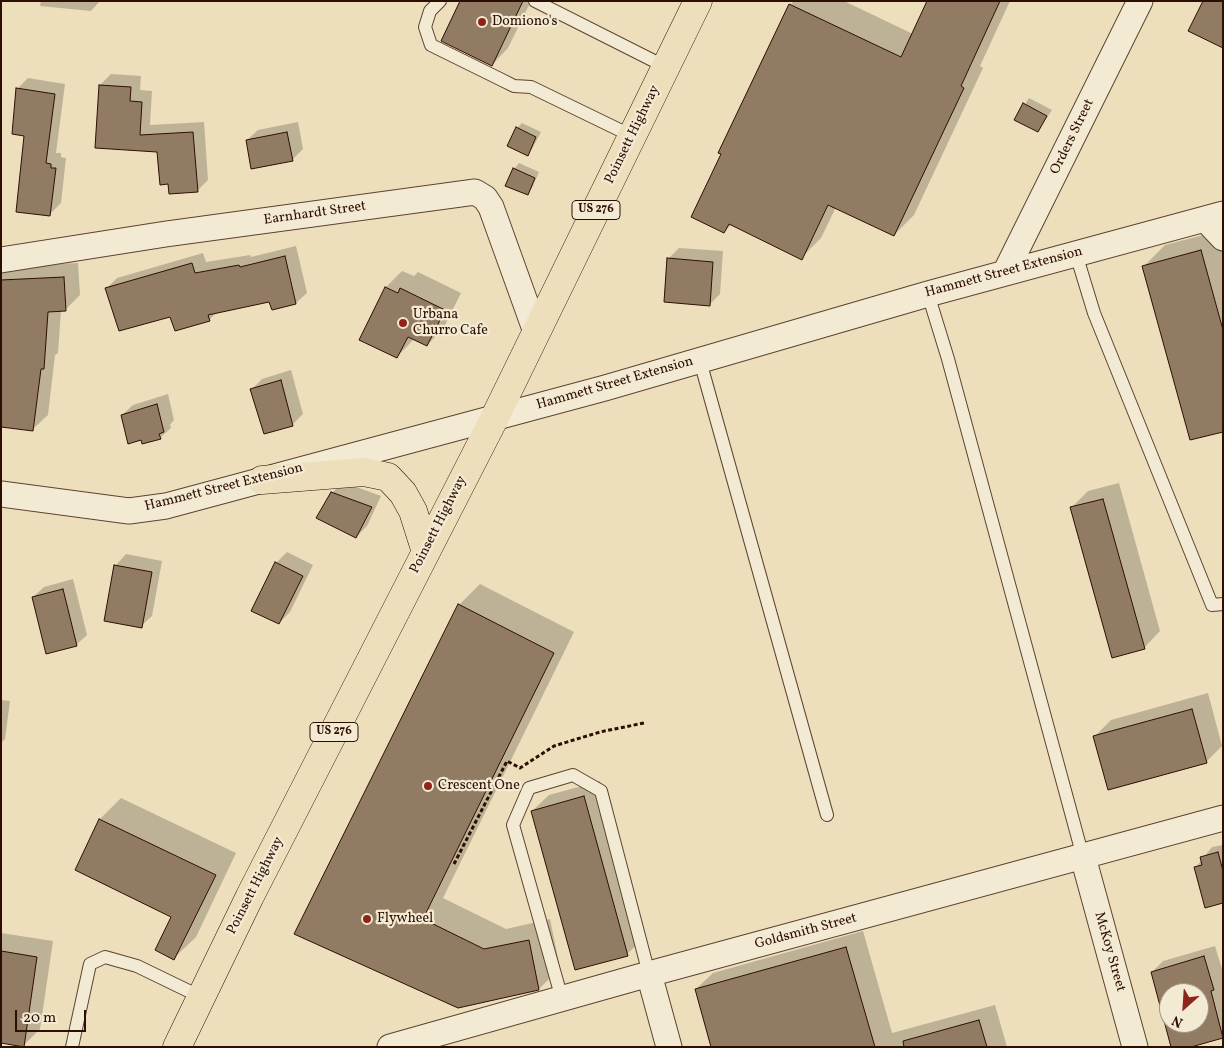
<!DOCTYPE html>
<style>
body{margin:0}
#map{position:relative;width:1224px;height:1048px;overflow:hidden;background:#eddfbc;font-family:Vollkorn,serif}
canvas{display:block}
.frame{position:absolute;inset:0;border:2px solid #2d0e03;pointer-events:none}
.north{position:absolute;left:1159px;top:983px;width:50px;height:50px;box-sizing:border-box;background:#f3ead3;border:1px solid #a49280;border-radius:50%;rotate:206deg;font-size:14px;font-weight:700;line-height:20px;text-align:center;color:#2d0e03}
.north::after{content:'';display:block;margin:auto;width:18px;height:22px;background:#8f2418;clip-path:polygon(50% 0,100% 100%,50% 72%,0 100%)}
.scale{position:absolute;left:15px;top:1010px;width:71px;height:22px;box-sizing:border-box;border:2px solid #2d0e03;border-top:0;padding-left:6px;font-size:15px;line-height:18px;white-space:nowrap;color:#2d0e03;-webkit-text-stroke:4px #f3ead3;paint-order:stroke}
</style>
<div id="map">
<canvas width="1224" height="1048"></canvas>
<div class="frame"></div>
<div class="north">N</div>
<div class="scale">20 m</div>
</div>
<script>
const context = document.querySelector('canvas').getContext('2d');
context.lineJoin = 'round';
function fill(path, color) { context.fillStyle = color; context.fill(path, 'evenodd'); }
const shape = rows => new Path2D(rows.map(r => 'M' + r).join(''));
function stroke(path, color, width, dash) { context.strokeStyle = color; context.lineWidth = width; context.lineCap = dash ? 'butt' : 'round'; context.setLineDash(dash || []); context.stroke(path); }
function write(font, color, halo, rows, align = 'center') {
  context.font = font + ' Vollkorn,serif'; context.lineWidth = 4.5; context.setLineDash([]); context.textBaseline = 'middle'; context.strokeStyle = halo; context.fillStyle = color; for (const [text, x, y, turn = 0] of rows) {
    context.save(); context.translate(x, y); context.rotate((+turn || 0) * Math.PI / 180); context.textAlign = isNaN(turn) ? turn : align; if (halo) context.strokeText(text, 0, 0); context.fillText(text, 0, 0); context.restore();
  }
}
fill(shape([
 [41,1,100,1,91,11,40,6],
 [461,1,531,1,508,48,492,65],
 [794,1,844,1,913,34,928,1,1010,1,980,66,983,68,914,215,894,235,836,207,821,238,801,258,732,224,724,232,790,5],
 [111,74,141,76,140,90,152,91,150,125,204,122,208,180,197,191,159,151,96,146,100,85],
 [28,78,65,84,56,153,61,153,61,157,66,158,61,203,50,214,26,135,17,89],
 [1029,98,1052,110,1038,131,1016,119],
 [298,122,303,149,292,160,247,140,258,130],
 [522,123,541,132,532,149,527,154,517,128],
 [519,163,539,172,532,188,527,194,514,169],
 [1222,230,1223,231,1223,430,1143,267,1165,245],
 [296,246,307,293,296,303,272,308,270,300,218,311,209,320,171,316,106,289,117,278,203,253,206,262,250,255,251,257],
 [679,248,723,251,720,294,709,305,668,259],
 [78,263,80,295,65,310,61,310,58,353,55,355,48,415,33,429,1,426,1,272,7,266],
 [402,271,414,276,418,272,461,293,443,329,427,345,414,339,397,357,361,339,386,287],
 [291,370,303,414,292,425,251,390,262,379],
 [168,394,174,420,170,425,171,428,160,438,142,439,122,415,133,405],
 [343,482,381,496,367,526,356,537,332,493],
 [1119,483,1160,631,1144,648,1071,508,1088,491],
 [287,552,313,565,290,612,279,623,276,563],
 [126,554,162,561,152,616,141,626,106,620,116,565],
 [73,579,87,635,76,645,33,597,44,587],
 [480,584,574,632,443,898,506,929,550,919,560,968,539,989,295,933,459,605],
 [1208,693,1222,746,1206,762,1095,736,1111,720],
 [1,700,10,701,5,739,1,743],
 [600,781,644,938,627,954,532,811,549,795],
 [121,798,236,853,196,937,174,958,173,916,77,869,100,819],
 [1223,845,1223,902,1196,867,1212,847],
 [863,931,892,1033,995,1005,1007,1047,713,1047,696,989,713,973],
 [1,933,53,941,40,1029,24,1045,1,1042],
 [1215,946,1223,972,1223,1036,1187,1047,1173,1047,1152,972,1163,961],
 [1169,993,1199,993,1199,1023,1169,1023]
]), '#0003');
const building = shape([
 [460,1,523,1,492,66,441,41,460,1],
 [927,1,1000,1,961,86,964,88,894,236,828,205,802,260,729,224,724,233,691,217,721,154,718,153,789,4,901,57,927,1],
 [1203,1,1223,1,1223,48,1188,31,1203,1],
 [99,85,131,87,130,101,142,102,140,135,193,132,198,192,169,194,168,184,160,185,157,152,95,148,99,85],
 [16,88,55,94,46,163,51,164,51,168,56,168,50,216,16,212,24,136,12,134,16,88],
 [1023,103,1047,116,1038,132,1014,120,1023,103],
 [516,127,536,137,528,156,507,146,516,127],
 [287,132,293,161,251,169,246,140,287,132],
 [513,168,535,178,528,195,505,186,513,168],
 [1201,250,1223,330,1223,432,1190,440,1142,266,1201,250],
 [285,256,296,304,272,310,269,302,208,315,210,321,175,331,170,317,119,331,105,288,192,263,195,273,239,265,240,267,285,256],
 [667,258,713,262,710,306,664,302,667,258],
 [64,277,66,311,48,312,44,369,41,369,33,431,1,427,1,280,64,277],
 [385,287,398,293,400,288,445,310,427,346,408,337,397,358,359,340,385,287],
 [281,380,293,426,264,434,250,389,281,380],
 [157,404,164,432,159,434,161,439,142,444,141,440,128,444,121,415,157,404],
 [331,492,372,507,356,538,316,518,331,492],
 [1103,499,1145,649,1112,658,1070,507,1103,499],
 [275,562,303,576,279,624,251,611,275,562],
 [114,565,152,572,142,628,104,621,114,565],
 [63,589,77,646,46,654,32,597,63,589],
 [458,604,554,653,423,919,484,949,529,940,539,990,458,1008,294,934,458,604],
 [1192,709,1207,763,1108,790,1093,736,1192,709],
 [584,796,628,956,575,970,531,811,584,796],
 [99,819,216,875,174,960,155,950,171,917,75,870,99,819],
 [1218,852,1223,871,1223,903,1205,908,1194,867,1202,865,1200,857,1218,852],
 [846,947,875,1047,711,1047,695,989,846,947],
 [1,951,37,957,24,1047,1,1043,1,951],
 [1204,956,1214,990,1211,991,1223,1038,1191,1047,1171,1047,1151,972,1204,956],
 [1169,993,1199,993,1199,1023,1169,1023,1169,993],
 [979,1020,987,1047,904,1047,903,1041,979,1020]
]);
fill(building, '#917b63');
stroke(building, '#2d0e03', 1);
const lane = shape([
 [440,1,430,11,425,27,431,45,502,80,514,86,531,87,632,136],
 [535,1,666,67],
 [1076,254,1094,313,1212,605,1223,604],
 [928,294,948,359,1083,857],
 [700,361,827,815],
 [562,999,513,825,529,788,573,775,601,791,649,974],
 [72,1047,90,964,105,957,137,966,201,997]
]);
const street = shape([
 [1205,219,1223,238],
 [1,260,166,234,475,192,485,198,491,207,536,332],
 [1005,273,1140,1],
 [1,494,129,511,166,506,605,388,928,294,1223,214],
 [1083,857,1135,1047],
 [649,974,669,1047],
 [390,1047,649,974,1223,818]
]);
const highway = shape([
 [262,480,364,472,388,477,403,493,413,511,426,552],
 [177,1047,250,896,494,419,698,1]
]);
stroke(lane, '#5d4231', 14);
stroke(street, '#5d4231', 27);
stroke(highway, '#2d0e03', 29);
stroke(shape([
 [454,864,507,761,520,768,554,746,600,732,644,723]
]), '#2d0e03', 3, [4, 2.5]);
stroke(lane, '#f3ead3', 12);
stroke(street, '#f3ead3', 25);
stroke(highway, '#eddfbc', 28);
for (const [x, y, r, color] of [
 [482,22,5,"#8f2418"],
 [403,323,5,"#8f2418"],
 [428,786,5,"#8f2418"],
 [367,919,5,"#8f2418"]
]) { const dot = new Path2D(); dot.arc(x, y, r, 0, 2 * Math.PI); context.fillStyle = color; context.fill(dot); stroke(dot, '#f3ead3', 2); }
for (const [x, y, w] of [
 [596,210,48],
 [334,732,48]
]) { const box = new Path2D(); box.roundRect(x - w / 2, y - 9.5, w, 19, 4); context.fillStyle = '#f3ead3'; context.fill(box); stroke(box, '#2d0e03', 1); }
write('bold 12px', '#2d0e03', null, [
 ["US 276",596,210],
 ["US 276",334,732]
]);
write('14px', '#2d0e03', '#f3ead3', [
 ["Domiono's",492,22],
 ["Urbana",413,315],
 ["Churro Cafe",413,331],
 ["Crescent One",438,786],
 ["Flywheel",377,919]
], 'left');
write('14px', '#2d0e03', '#f3ead3', [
 ["Poinsett Highway",633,135,-64],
 ["Orders Street",1073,137,-64],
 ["Earnhardt Street",315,214,-8],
 ["Hammett Street Extension",1004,273,-15],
 ["Hammett Street Extension",615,384,-16],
 ["Hammett Street Extension",224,488,-14],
 ["Poinsett Highway",439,525,-63],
 ["Poinsett Highway",256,886,-63],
 ["Goldsmith Street",806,932,-15],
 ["McKoy Street",1109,952,74]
]);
</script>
